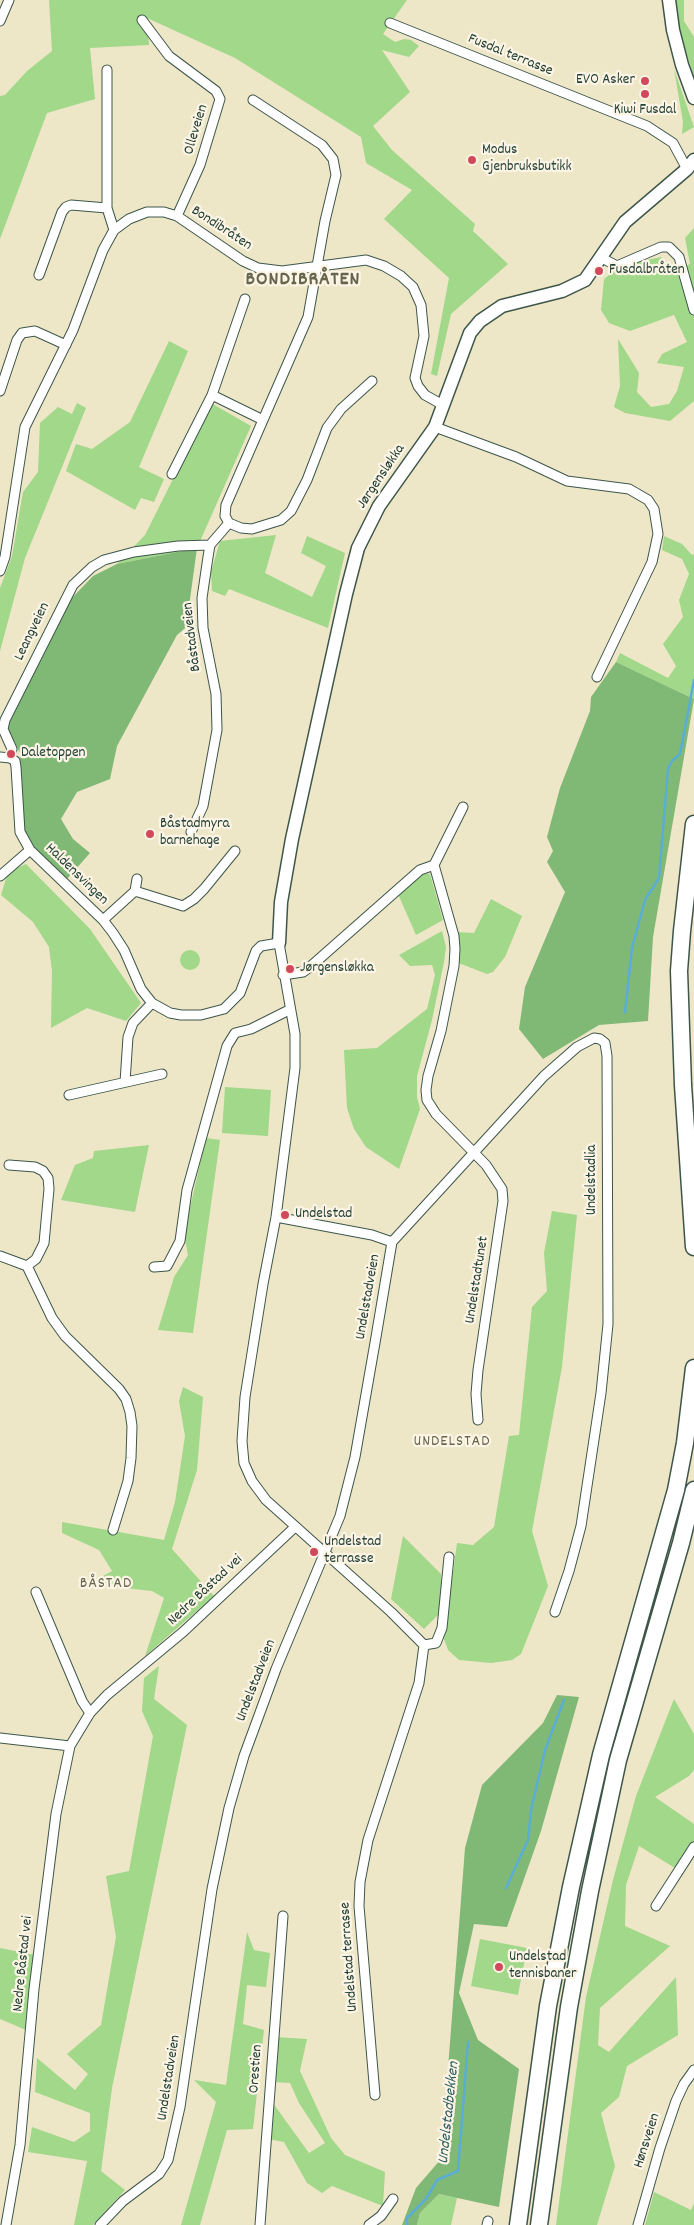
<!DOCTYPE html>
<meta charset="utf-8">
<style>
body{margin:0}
canvas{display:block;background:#ede6c7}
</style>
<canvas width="694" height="2225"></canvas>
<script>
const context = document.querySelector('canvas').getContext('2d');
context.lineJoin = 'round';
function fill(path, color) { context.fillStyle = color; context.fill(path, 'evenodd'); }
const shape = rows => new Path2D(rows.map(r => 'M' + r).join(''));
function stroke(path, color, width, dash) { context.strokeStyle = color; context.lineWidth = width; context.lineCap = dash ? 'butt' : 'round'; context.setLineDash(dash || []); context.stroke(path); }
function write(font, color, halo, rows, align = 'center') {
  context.font = font + ' Dekko,sans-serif'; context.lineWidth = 4.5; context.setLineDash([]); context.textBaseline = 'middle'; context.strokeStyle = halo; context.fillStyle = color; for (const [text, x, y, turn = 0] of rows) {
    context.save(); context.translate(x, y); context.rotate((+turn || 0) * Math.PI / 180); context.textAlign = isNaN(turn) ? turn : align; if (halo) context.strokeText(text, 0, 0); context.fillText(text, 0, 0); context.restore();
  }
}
fill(shape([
 [49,0,407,0,383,34,395,42,404,39,411,40,419,46,409,57,382,50,410,92,373,126,392,150,475,224,473,231,508,264,451,314,437,376,431,374,449,278,384,219,412,190,366,163,361,137,235,58,147,18,149,45,90,48,95,99,47,113,0,239,0,96,5,95,27,71,52,51],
 [675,0,684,0,684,21,694,37,694,78,676,18],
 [674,69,694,127,682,134,683,122],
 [694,228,694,401,670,421,625,413,614,407,620,386,618,339,639,373,637,392,651,407,669,404,677,391,684,367,657,363,662,354,687,342,674,315,630,331,609,323,601,310,604,279,620,266,661,257,676,270,690,264,685,238],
 [169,341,188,351,139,467,164,479,154,502,141,498,135,510,66,471,76,444,92,449,130,422],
 [77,403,86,408,25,558,0,651,0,588,12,556,23,492,38,472,40,423,58,407,72,414],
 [211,403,251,426,197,548,117,564,145,535],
 [276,535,265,573,312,597,326,566,301,553,307,536,345,553,328,628,229,589,225,596,212,591,211,572,220,541],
 [664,536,682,544,692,555,694,554,694,699,616,662,620,653,668,678,676,666,663,644,683,617,679,600,689,574,682,559,662,550],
 [26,864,90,929,141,1003,126,1021,87,1008,51,1028,52,971,49,947,33,922,1,895,8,872],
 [424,873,430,874,443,920,416,935,398,894],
 [491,899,522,916,505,957,493,972,487,974,456,962,456,932,474,933],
 [442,931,446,947,444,962,432,1020,417,1076,417,1097,420,1109,399,1169,366,1147,354,1129,347,1108,344,1050,377,1048,427,1009,435,975,432,965,410,966,399,955],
 '180 960a10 10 0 1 1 20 0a10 10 0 1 1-20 0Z',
 [225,1087,271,1090,268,1136,222,1133],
 [206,1138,220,1140,193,1333,158,1330,174,1277,188,1255,184,1234],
 [149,1145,135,1212,61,1200,75,1165,93,1158,94,1151],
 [552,1211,577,1215,562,1367,532,1531,548,1586,521,1654,512,1660,491,1663,459,1660,448,1650,444,1639,457,1543,473,1545,494,1527,509,1436,519,1435,532,1307,547,1291,544,1253],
 [183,1387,203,1397,197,1470,172,1549,214,1596,145,1656,164,1598,152,1591,89,1584,112,1571,99,1550,62,1533,62,1522,164,1540,175,1502,185,1436,179,1401],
 [403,1536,441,1574,442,1611,424,1629,391,1599],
 [159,1666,154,1699,187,1725,112,2088,101,2171,125,2190,93,2225,74,2225,87,2161,28,2152,32,2127,74,2142,90,2131,90,2113,35,2092,37,2058,75,2090,88,2074,67,2054,101,2025,116,1937,106,1876,129,1871,153,1736,142,1711,144,1678],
 [674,1699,694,1734,694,1770,689,1776,655,1797,694,1824,694,1843,675,1868,639,1846,626,1885,625,1926,670,1946,600,2008,598,2045,609,2052,676,1977,678,2035,627,2066,619,2097,601,2113,615,2166,597,2225,556,2225,586,1997,613,1880,636,1796],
 [247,1932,254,1950,270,1953,266,1987,247,1985,243,2024,264,2030,253,2129,227,2130,200,2225,181,2225,216,2102,194,2080,226,2085],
 [480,1939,527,1948,518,1995,471,1986],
 [0,1948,35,1955,26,2030,0,2019],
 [275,2037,307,2039,300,2071,331,2138,345,2155,385,2172,383,2206,332,2186,322,2193,307,2183,284,2142,268,2139,270,2099,309,2153,325,2143,299,2103,290,2083,272,2082],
 [654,2192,691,2210,694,2203,694,2225,645,2225],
 [439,2194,457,2198,451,2225,417,2225,420,2213]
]), '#a1d88a');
fill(shape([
 [197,548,190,599,191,623,177,635,117,746,110,779,77,792,61,819,73,839,90,853,67,879,27,844,21,823,20,753,6,724,71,599,93,576,117,564],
 [616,662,694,699,653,937,648,1021,599,1025,543,1059,519,1029,525,987,565,892,547,862,553,851,547,837,560,788,590,711,591,697],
 [557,1695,579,1697,541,1831,507,1927,474,1924,459,1993,478,2040,519,2069,499,2207,439,2194,420,2213,417,2225,402,2225,416,2188,441,2159,465,1848,482,1785,543,1723]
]), '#80b876');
stroke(shape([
 [625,1012,632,948,645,900,659,878,668,769,672,761,680,754,694,680],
 [506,1888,528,1840,531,1810,545,1750,564,1700],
 [407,2225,407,2218,426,2199,437,2180,458,2171,468,2042]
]), '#5aadd5', 2.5);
const street = shape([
 [142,20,169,56,216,91,220,99,200,165,177,216],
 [0,21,9,0],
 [390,23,647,126,673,143,687,169],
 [107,70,107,208,114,230],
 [253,100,322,145,333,159,336,175,325,221,308,317,263,420],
 [602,258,617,266,661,247,669,247,679,257,694,310],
 [39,275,62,212,66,207,71,205,107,208],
 [0,391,17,340,22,333,35,331,66,345],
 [212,395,245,299],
 [435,427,516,457,567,481,629,489,648,500,654,509,658,534,652,562,597,677],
 [172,474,212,395,263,420,226,505,225,516,229,523,210,545,208,557,202,598,203,628,216,694,217,730,203,806,191,832],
 [229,523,241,528,252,529,281,520,291,511,307,480,327,428,341,409,372,381],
 [210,545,178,546,134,552,104,560,92,567,73,585,5,720,3,729,12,749,10,758,15,761,16,767,20,832,30,850,103,920,113,933,124,950,141,989,152,1003,170,1013,181,1015,201,1015,224,1009,240,993,256,951,261,946,279,943,295,1034,295,1068,276,1217,263,1284,245,1397,242,1441,244,1463,252,1481,266,1500,391,1612,424,1645],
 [0,571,5,557,25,427,73,330,103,250,114,230,129,219,147,212,164,212,177,216,243,261,258,268,282,271,366,260,384,266,401,276,413,287,421,305,424,336,415,378,418,386,425,395,443,405],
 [0,757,10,758],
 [463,807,434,865,454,936,455,949,454,966,441,1031,428,1076,426,1090,427,1100,436,1114,486,1165,502,1189,503,1201,478,1370,476,1394,478,1420],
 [0,876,30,850],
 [135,891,137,879],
 [103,920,135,891,183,906,194,899,204,889,235,851],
 [283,975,303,972,310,967,420,870,434,865],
 [125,1082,128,1037,133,1023,152,1003],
 [69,1095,162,1074],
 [9,1165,35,1167,43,1171,48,1178,49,1189,44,1243,36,1259,27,1266],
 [392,1242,544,1076,577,1047,594,1038,600,1039,605,1043,607,1056,608,1324,601,1393,581,1526,569,1571,555,1612],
 [0,1256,27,1266,52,1318,65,1336,119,1389,126,1399,130,1412,132,1426,131,1458,128,1481,113,1530],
 [154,1267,167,1266,180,1241,187,1190,227,1046,235,1033,251,1029,289,1010],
 [36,1592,82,1701,90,1713],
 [424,1645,436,1643,442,1628,449,1557],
 [0,1738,70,1746],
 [656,1906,694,1847],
 [375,2095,359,1906,360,1882,368,1840,419,1683,424,1645],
 [6,2225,20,2145,34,1989,56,1814,70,1746,90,1713,107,1695,183,1632,295,1527],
 [100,2225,123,2201,159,2174,168,2160,180,2107,212,1889,229,1808,244,1756,276,1669,340,1516,355,1457,376,1337,392,1242,372,1235,276,1217],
 [260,2225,283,1916],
 [369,2225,381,2216,393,2199],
 [487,2225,488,2221],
 [638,2225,660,2148,676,2101,684,2084,694,2070]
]);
const secondary = shape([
 [669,0,673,30,682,65,694,98],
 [279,943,281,902,292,839,346,594,358,548,379,506,435,427,470,333,480,321,502,306,562,291,585,280,625,222,687,169,694,160]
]);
const highway = shape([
 [694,824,682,931,679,971,683,1085,694,1247],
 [518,2225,548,2006,571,1887,601,1755,676,1490,685,1443,694,1368],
 [539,2225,569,2007,590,1891,618,1760,681,1543,694,1490]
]);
stroke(street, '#3e564a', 11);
stroke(secondary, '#3e564a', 15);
stroke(highway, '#3e564a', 19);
stroke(street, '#fff', 9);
stroke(secondary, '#fff', 12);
stroke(highway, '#fff', 16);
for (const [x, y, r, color] of [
 [645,81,5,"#d1495b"],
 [645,94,5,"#d1495b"],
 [472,160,5,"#d1495b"],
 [599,271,5,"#d1495b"],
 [11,754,5,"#d1495b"],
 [150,834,5,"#d1495b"],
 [290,969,5,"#d1495b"],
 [285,1215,5,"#d1495b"],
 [314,1552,5,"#d1495b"],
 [499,1967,5,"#d1495b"]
]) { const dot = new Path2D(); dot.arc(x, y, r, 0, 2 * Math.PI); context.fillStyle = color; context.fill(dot); stroke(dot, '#fcf5e5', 2); }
write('15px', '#1f3d34', '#fcf5e5', [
 ["Fusdal terrasse",510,56,22],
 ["Olleveien",197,130,-73],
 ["Bondibråten",221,229,33],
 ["Jørgensløkka",382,477,-56],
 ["Leangveien",33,632,-64],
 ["Båstadveien",193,637,-97],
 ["Haldensvingen",76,875,44],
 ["Undelstadlia",593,1180,-90],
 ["Undelstadtunet",478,1280,-81],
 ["Undelstadveien",369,1297,-80],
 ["Nedre Båstad vei",206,1591,-43],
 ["Undelstadveien",257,1681,-69],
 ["Undelstad terrasse",350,1957,-94],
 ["Nedre Båstad vei",24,1964,-84],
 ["Orestien",257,2069,-86],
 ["Undelstadveien",170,2078,-81],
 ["Hønsveien",648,2141,-72]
]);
write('15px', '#1f3d34', '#fcf5e5', [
 ["EVO Asker",635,81,"right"],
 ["Kiwi Fusdal",645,111,"center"],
 ["Modus",482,151],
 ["Gjenbruksbutikk",482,168],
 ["Fusdalbråten",609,271],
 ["Daletoppen",21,754],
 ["Båstadmyra",160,825],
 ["barnehage",160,842],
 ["Jørgensløkka",300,969],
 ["Undelstad",295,1215],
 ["Undelstad",324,1543],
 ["terrasse",324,1560],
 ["Undelstad",509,1958],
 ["tennisbaner",509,1975]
], 'left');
context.letterSpacing = '1px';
write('16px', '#68654e', '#fcf5e5', [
 ["UNDELSTAD",452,1443],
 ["BÅSTAD",106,1585]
]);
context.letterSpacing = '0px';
write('italic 16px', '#315f64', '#fcf5e5', [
 ["Undelstadbekken",450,2113,-84]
]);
context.letterSpacing = '1px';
write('bold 20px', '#68654e', '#fcf5e5', [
 ["BONDIBRÅTEN",303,281]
]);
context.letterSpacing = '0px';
</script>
